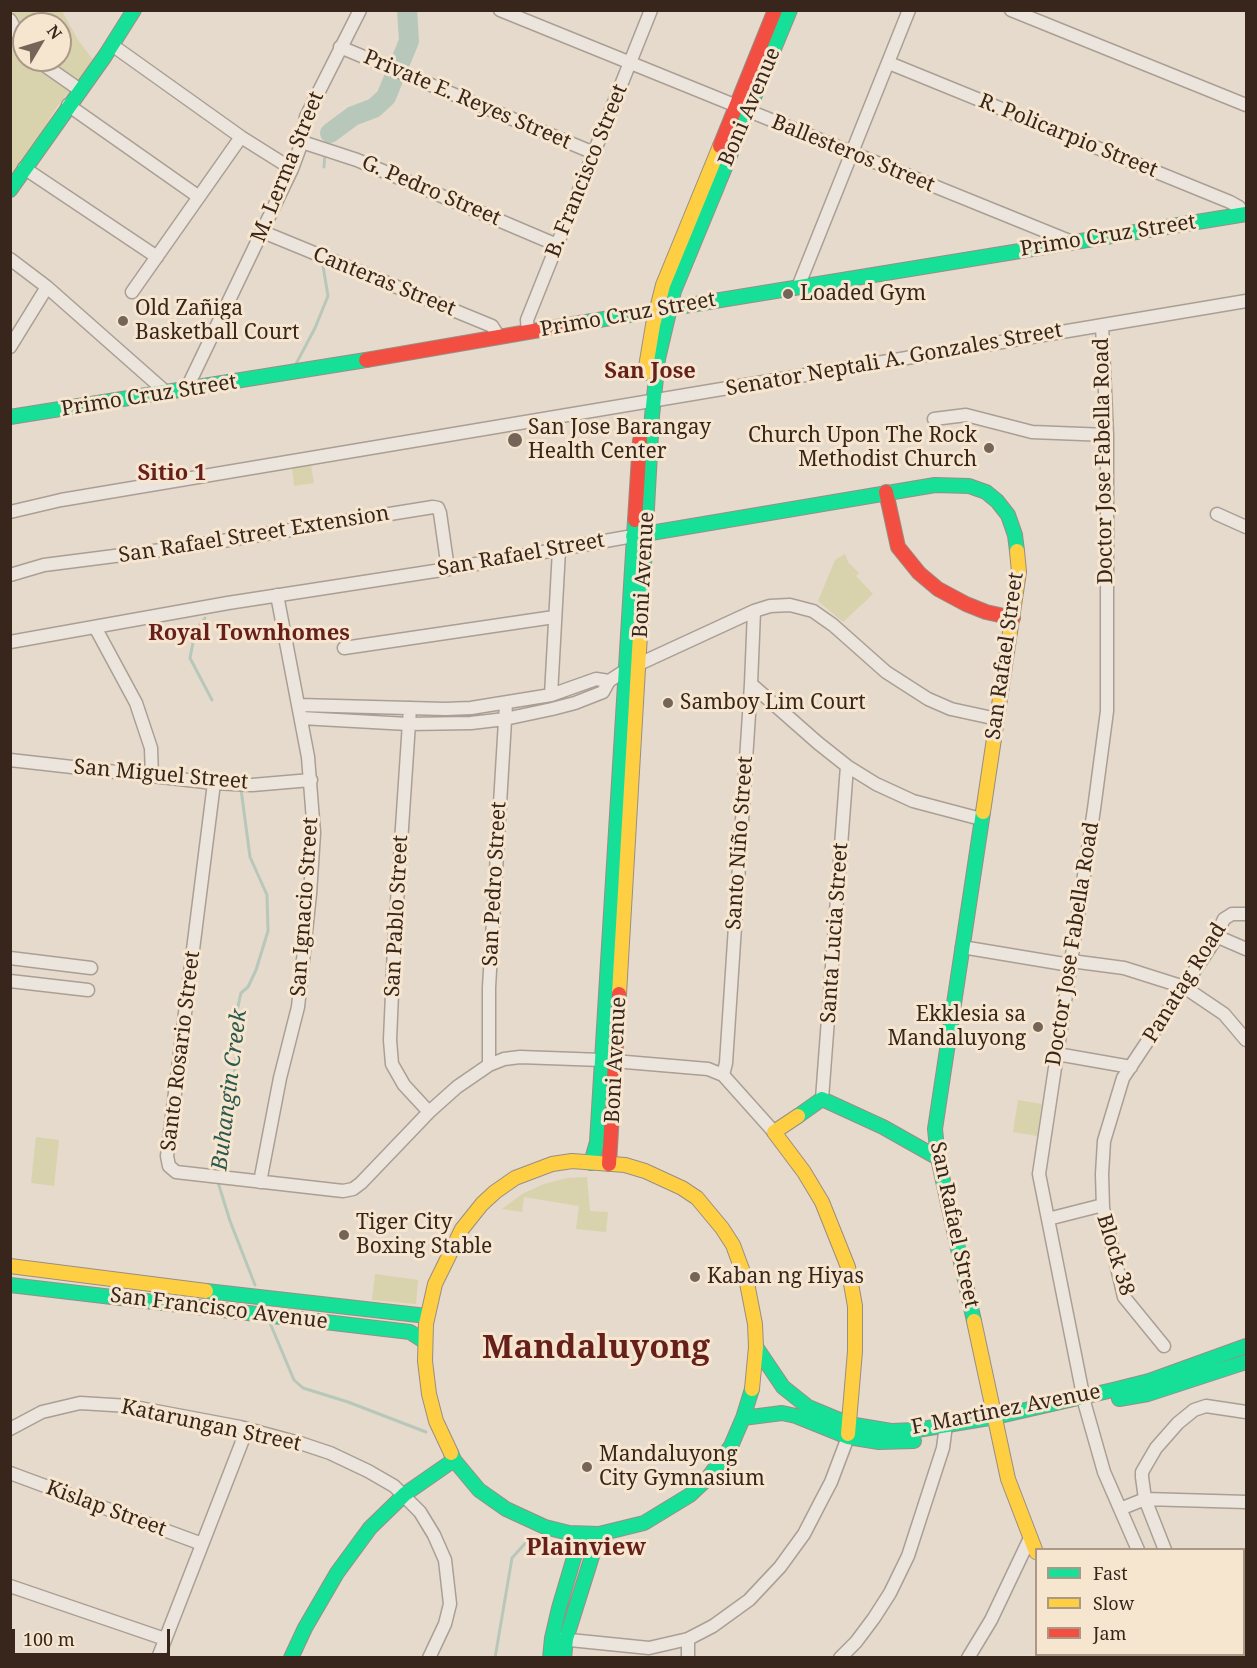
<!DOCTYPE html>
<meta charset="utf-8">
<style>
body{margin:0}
#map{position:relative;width:1257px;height:1668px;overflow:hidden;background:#e5dacb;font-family:"Noto Serif",serif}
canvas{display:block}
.frame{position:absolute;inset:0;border:12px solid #38261c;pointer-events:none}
.legend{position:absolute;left:1035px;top:1548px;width:210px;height:108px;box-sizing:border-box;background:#f7e6cf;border:2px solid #ab9987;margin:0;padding:8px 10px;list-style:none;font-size:18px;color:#38261c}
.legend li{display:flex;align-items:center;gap:12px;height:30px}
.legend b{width:30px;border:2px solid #ab9987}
.north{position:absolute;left:12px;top:12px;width:60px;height:60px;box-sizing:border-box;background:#f7e6cf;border:2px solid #ab9987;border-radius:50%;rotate:52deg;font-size:16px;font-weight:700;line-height:24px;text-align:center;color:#38261c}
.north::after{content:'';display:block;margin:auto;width:21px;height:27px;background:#756559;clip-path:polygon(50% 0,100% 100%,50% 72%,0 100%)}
.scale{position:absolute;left:12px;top:1629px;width:158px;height:27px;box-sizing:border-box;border:3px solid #38261c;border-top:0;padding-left:8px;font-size:18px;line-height:21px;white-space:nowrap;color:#38261c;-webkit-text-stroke:4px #f7e6cf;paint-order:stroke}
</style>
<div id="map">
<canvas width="1257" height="1668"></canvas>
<div class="frame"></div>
<ul class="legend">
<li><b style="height:8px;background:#16e098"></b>Fast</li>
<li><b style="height:8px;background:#ffcf43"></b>Slow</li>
<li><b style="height:8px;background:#f24e42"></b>Jam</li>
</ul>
<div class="north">N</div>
<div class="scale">100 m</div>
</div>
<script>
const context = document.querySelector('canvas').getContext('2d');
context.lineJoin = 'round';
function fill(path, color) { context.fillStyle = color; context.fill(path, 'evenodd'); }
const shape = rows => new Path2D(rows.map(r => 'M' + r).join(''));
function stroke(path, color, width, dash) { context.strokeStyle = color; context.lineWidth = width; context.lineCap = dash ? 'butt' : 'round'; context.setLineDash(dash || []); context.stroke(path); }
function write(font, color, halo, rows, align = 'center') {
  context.font = font + ' "Noto Serif",serif'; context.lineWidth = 6; context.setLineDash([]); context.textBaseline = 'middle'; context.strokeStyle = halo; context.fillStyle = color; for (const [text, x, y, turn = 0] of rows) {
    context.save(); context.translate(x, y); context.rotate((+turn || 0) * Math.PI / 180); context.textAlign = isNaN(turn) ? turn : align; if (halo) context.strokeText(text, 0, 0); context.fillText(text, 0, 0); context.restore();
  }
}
fill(shape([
 [11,11,62,11,78,40,94,61,56,108,11,184],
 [24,24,60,24,60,60,24,60],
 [311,465,314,483,294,486,292,467],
 [845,554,848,562,859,573,856,576,873,594,843,622,818,601,835,560],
 [1018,1100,1042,1104,1037,1136,1013,1132],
 [36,1137,59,1140,54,1186,31,1183],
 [587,1177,590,1211,608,1212,606,1232,576,1229,579,1206,524,1197,522,1212,502,1209,522,1194,544,1184,567,1178],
 [375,1274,418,1280,416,1304,372,1300]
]), '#d8d3ac');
stroke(shape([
 [325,147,330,133],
 [324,167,325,153],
 [296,364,315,328,328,296,322,260],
 [205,618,195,632,190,658,212,700],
 [217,1172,223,1111,228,1106,234,1077,238,1035,236,1015,241,993,248,987,256,970,268,931,267,895,250,857,241,789],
 [217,1179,230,1221,255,1285],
 [270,1323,294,1380,303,1388,348,1402,426,1432],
 [495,1658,512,1558,529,1539]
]), '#b7c8bb', 3);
stroke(shape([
 [330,133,353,116,374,108,386,97,409,41,407,10]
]), '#b7c8bb', 20);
const street = shape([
 [500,10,1072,242],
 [1011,10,1246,105],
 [10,20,24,45],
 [112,45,241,137,292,169],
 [340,47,594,153],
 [37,60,80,90],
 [889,63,1230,202,1239,207,1243,214],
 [68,105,199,197],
 [302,142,357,160,557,245],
 [24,168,157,257],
 [263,232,492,326,499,337],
 [10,259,47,287,167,393],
 [798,287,909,10],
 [132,292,241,137],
 [1102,325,1107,435,1107,711,1094,809,1039,1174,1085,1405,1104,1472,1138,1550],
 [528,332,527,320,651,10],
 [10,347,47,287],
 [186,390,292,169,302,142,306,117,360,10],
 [934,419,966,415,1032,432,1107,435],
 [10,512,61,500,1246,301],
 [1217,514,1246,527],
 [10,575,44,565,185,547,433,507,438,508,440,513,448,569],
 [95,627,136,703,151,748,152,777],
 [10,642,228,603,448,569,633,536],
 [344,648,554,617],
 [751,684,818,743,847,766,876,784,913,801,981,819],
 [551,695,559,550],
 [299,705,445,709,471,708,551,695,596,679,609,681],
 [410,708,394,947,390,1040,392,1064,404,1085,429,1112],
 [301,718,408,724,471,723,505,719,552,709,575,703,603,692,609,681,626,670,754,611,770,606,790,605,813,611,833,625,886,672,928,699,951,709,997,719],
 [10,760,214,783,252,785,311,780],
 [214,783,167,1156,169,1166,176,1172,343,1191,353,1189,361,1183,429,1112,457,1087,489,1065,504,1059,520,1057,602,1060,708,1069,723,1075,774,1132],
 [1216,936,1246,949],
 [962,947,1070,965],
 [10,958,91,968],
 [1071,961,1124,968,1184,987,1224,1014,1246,1040],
 [10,981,88,990],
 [1057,1054,1131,1067],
 [489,1065,489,987,506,704],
 [723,1075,726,1063,751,684,754,611],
 [822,1099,847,766],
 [260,1182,280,1078,298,1007,310,894,314,833,308,757,277,595],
 [1103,1208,1102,1174,1104,1141,1123,1078,1213,943,1224,919,1232,914,1246,914],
 [1048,1219,1099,1206,1103,1208,1124,1297,1164,1346],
 [10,1429,42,1412,80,1403,129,1406,240,1427,303,1444,330,1453,368,1471,394,1486,420,1512,434,1535,445,1560,450,1604,445,1624,429,1658],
 [10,1473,202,1544],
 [1120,1509,1145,1499,1246,1502],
 [1165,1550,1145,1499,1142,1477,1142,1472,1156,1448,1178,1423,1194,1410,1206,1406,1246,1412],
 [10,1586,165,1639],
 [1244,1609,1246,1609],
 [560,1639,649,1648,688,1639,713,1626,749,1600,780,1567,804,1534,820,1503,831,1482,848,1437],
 [688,1639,688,1658],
 [1186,1654,1187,1658],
 [158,1658,247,1429],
 [840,1658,856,1642,874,1618,890,1593,908,1556,943,1448,946,1425],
 [968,1658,991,1620,1030,1538],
 [1237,1658,1240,1654]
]);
const fast = shape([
 [10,190,105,56,134,10],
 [580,323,1246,214],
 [10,417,366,360],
 [633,536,935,485,969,486,986,492,997,501,1008,515,1015,535,1017,551],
 [642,600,652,416,658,359,674,291,790,10],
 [798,1116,822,1099,883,1127,938,1158],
 [591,1163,597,1142,635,520],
 [10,1285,410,1332,424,1341],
 [206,1291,427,1316],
 [974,1321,938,1158,935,1129,983,812],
 [756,1347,783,1387,808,1407,849,1424,891,1431,917,1430,995,1417,1113,1390,1149,1381,1246,1346],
 [1119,1399,1148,1394,1246,1362],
 [743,1418,782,1413,796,1416,848,1437,879,1442,914,1441],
 [451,1453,454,1460,479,1490,506,1509,545,1527,569,1533,599,1534,644,1523,690,1495,708,1478,731,1446,743,1418,752,1389],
 [1084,1654,1085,1658],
 [291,1658,305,1628,337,1573,370,1528,405,1494,454,1460],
 [550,1658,552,1638,559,1608,581,1534],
 [564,1658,566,1639,599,1534]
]);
const slow = shape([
 [645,373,653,325,663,285,720,146],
 [983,812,1019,572,1017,551],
 [619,994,642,600],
 [798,1116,774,1132,804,1172,822,1202,848,1267,855,1306,855,1351,848,1434],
 [572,1161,625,1165,645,1171,682,1188,697,1198,722,1228,733,1245,747,1283,755,1324,756,1347,752,1389],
 [10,1266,206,1291],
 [974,1321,1008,1479,1036,1552],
 [451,1453,436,1421,429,1394,425,1361,426,1324,435,1284,462,1229,482,1204,495,1192,515,1178,552,1164,572,1161]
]);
const jam = shape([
 [720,146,775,10],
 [366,360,580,323],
 [886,492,898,547,919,573,938,589,966,604,986,612,1013,618],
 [635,520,640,440],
 [609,1164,619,994]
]);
stroke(street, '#aa9f94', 15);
stroke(fast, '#998e84', 16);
stroke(slow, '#998e84', 16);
stroke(jam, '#998e84', 16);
stroke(street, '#ece5dd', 12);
stroke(fast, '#16e098', 14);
stroke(slow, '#ffcf43', 14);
stroke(jam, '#f24e42', 14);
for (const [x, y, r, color] of [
 [788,294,6,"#756559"],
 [123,321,6,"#756559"],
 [515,440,8,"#756559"],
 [989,448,6,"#756559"],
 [668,703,6,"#756559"],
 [1038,1027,6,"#756559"],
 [344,1235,6,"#756559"],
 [695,1277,6,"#756559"],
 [587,1467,6,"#756559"]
]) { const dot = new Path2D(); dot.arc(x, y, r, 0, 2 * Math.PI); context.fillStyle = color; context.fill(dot); stroke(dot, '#f7e6cf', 2); }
write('21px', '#38261c', '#f7e6cf', [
 ["Private E. Reyes Street",467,100,23],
 ["Boni Avenue",750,107,-67],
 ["R. Policarpio Street",1068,136,22],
 ["Ballesteros Street",853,154,22],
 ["M. Lerma Street",288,167,-68],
 ["B. Francisco Street",587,171,-68],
 ["G. Pedro Street",431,191,23],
 ["Primo Cruz Street",1108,236,-9],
 ["Canteras Street",384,282,22],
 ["Primo Cruz Street",628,315,-10],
 ["Senator Neptali A. Gonzales Street",894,360,-10],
 ["Primo Cruz Street",149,396,-9],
 ["Doctor Jose Fabella Road",1104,461,-91],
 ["San Rafael Street Extension",254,535,-9],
 ["San Rafael Street",521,555,-10],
 ["Boni Avenue",644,575,-87],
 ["San Rafael Street",1005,656,-82],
 ["San Miguel Street",161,775,5],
 ["Santo Niño Street",740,843,-86],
 ["San Pedro Street",495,884,-87],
 ["San Ignacio Street",305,907,-86],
 ["San Pablo Street",397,916,-87],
 ["Santa Lucia Street",835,933,-86],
 ["Doctor Jose Fabella Road",1073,944,-81],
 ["Panatag Road",1185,983,-58],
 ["Santo Rosario Street",181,1051,-83],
 ["Boni Avenue",616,1060,-87],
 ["San Rafael Street",954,1225,78],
 ["Block 38",1115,1255,73],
 ["San Francisco Avenue",219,1309,7],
 ["F. Martinez Avenue",1006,1410,-11],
 ["Katarungan Street",211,1426,12],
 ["Kislap Street",106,1509,20]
]);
write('21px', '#38261c', '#f7e6cf', [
 ["Loaded Gym",800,294],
 ["Old Zañiga",135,309],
 ["Basketball Court",135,333],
 ["San Jose Barangay",528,428],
 ["Health Center",528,452],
 ["Church Upon The Rock",977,436,"right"],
 ["Methodist Church",977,460,"right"],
 ["Samboy Lim Court",680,703],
 ["Ekklesia sa",1026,1015,"right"],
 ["Mandaluyong",1026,1039,"right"],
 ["Tiger City",356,1223],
 ["Boxing Stable",356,1247],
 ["Kaban ng Hiyas",707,1277],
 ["Mandaluyong",599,1455],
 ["City Gymnasium",599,1479]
], 'left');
write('bold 22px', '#661f1a', '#f7e6cf', [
 ["San Jose",650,372],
 ["Sitio 1",172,474],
 ["Royal Townhomes",249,634]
]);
write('italic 22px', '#2b584f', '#f7e6cf', [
 ["Buhangin Creek",230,1090,-83]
]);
write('bold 24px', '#661f1a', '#f7e6cf', [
 ["Plainview",586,1548]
]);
write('bold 33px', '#661f1a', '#f7e6cf', [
 ["Mandaluyong",596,1349]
]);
</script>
